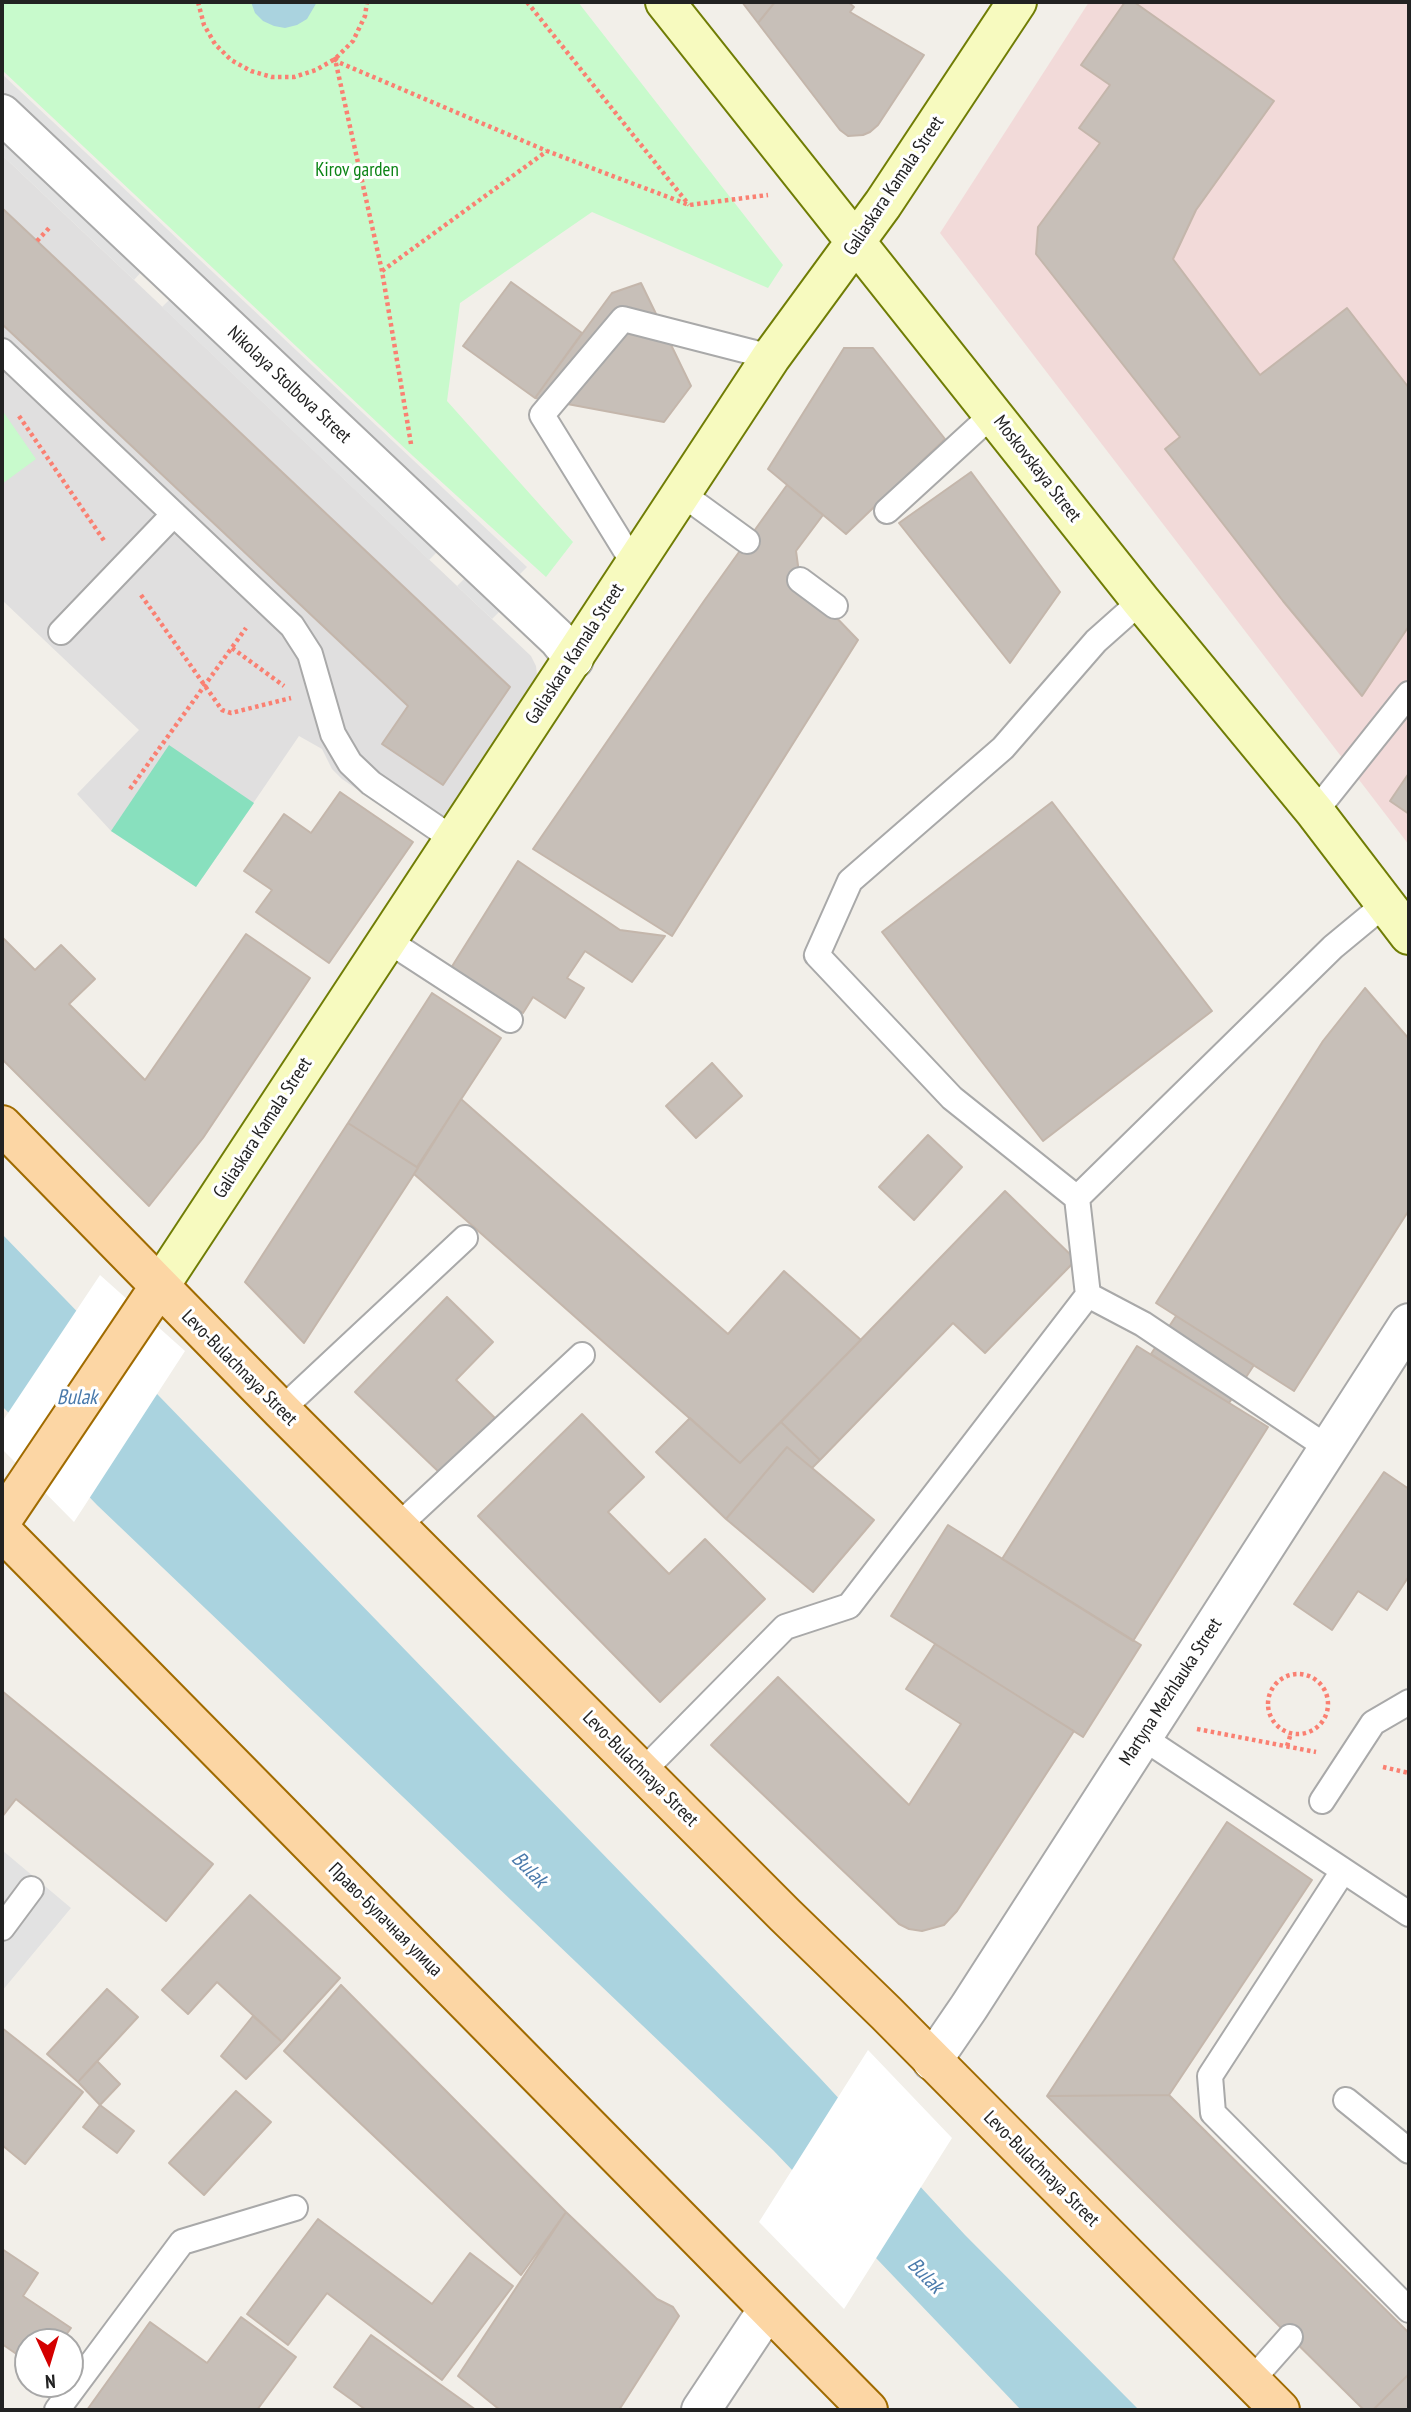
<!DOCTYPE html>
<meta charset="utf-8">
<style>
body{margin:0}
#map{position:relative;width:1411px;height:2412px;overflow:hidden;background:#f2efe9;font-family:"PT Sans Narrow",sans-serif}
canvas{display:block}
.frame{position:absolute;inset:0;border:4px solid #222;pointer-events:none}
.north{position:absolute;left:14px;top:2328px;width:70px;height:70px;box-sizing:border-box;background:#fff;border:2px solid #a7a7a7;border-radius:50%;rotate:176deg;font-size:19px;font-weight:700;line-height:28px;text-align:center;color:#222}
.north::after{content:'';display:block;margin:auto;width:24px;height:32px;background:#d40000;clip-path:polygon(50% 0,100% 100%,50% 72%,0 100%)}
</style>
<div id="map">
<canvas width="1411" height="2412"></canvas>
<div class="frame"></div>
<div class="north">N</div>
</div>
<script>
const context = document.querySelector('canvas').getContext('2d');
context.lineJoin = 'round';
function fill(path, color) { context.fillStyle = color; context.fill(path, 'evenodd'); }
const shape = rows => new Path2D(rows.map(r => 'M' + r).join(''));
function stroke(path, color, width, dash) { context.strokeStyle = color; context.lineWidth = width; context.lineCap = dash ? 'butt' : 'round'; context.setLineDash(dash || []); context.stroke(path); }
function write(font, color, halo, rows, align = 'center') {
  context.font = font + ' "PT Sans Narrow",sans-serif'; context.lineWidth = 6; context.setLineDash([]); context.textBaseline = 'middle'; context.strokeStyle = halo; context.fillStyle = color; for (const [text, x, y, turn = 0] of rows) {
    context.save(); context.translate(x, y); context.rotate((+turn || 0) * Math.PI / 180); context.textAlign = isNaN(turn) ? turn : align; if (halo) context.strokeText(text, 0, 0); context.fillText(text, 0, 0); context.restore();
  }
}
fill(shape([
 [2,155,531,656,536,666,538,684,435,843,342,779,332,769,322,749,299,736,196,887,111,831,77,794,139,730,2,600]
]), '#e0dfdf');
fill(shape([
 [1089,2,1409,2,1409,845,940,233]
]), '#f2dad9');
fill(shape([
 [2,2,578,2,783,265,768,288,592,212,460,303,447,401,573,542,546,577,413,456,2,70],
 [2,410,36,459,2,484]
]), '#c8facc');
fill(shape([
 [169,745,254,803,196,887,111,831]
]), '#88e0be');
fill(shape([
 [2,74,527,567,517,577,2,93],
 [2,136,143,270,134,280,2,155],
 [172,297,439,550,429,560,162,307],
 [467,576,502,609,492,619,457,586],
 [2,1850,71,1908,2,1991]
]), '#e2e2e2');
fill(shape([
 [251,2,317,2,307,19,297,25,285,28,274,26,263,21,255,13],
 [2,1234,819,2077,965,2235,1139,2410,1021,2410,773,2150,97,1505,2,1406]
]), '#aad3df');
fill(shape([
 [100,1275,185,1351,74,1522,2,1449,2,1422],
 [868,2050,952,2138,844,2309,759,2222]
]), '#fff');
const building = shape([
 [742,2,775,2,758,23,742,2],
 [775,2,848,2,854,7,850,12,924,55,878,125,870,132,863,135,848,136,840,130,758,23,775,2],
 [1125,2,1134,2,1274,101,1196,210,1173,259,1260,375,1347,308,1409,388,1409,626,1362,696,1283,601,1165,449,1180,437,1036,254,1038,227,1100,143,1079,128,1110,85,1081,65,1125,2],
 [2,208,510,687,443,785,382,744,408,706,2,324,2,208],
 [511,282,582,333,535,398,463,346,511,282],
 [641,283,691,386,664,422,535,398,612,293,641,283],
 [844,348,873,348,945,439,846,534,768,469,844,348],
 [971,472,1060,592,1010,663,899,523,971,472],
 [787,485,823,515,796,551,800,580,858,640,672,936,533,849,704,601,787,485],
 [1409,773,1409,814,1390,801,1409,773],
 [340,792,413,842,329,963,256,912,272,890,244,871,284,814,311,833,340,792],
 [1052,802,1212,1011,1043,1141,882,932,1052,802],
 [518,861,620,930,665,936,632,982,585,951,567,978,584,988,565,1018,533,997,523,1013,451,968,518,861],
 [246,934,310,978,203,1138,149,1206,2,1059,2,937,35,970,61,945,95,979,69,1004,145,1080,246,934],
 [1365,988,1409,1039,1409,1210,1294,1391,1156,1303,1323,1041,1365,988],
 [432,993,501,1038,417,1167,348,1123,432,993],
 [712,1063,742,1096,696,1138,666,1106,712,1063],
 [461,1099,728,1334,784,1271,861,1340,740,1463,414,1174,461,1099],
 [348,1123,418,1168,304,1343,245,1282,348,1123],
 [928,1135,962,1167,914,1220,879,1187,928,1135],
 [1005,1191,1076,1260,985,1353,953,1323,820,1460,781,1422,1005,1191],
 [447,1297,493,1342,456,1380,495,1418,441,1474,355,1392,447,1297],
 [1176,1316,1254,1365,1229,1403,1151,1354,1176,1316],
 [1137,1346,1268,1427,1133,1641,1002,1559,1137,1346],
 [582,1414,644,1477,608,1512,669,1574,705,1539,765,1599,660,1702,478,1516,582,1414],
 [690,1418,740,1463,781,1422,820,1460,812,1468,787,1447,726,1519,656,1452,690,1418],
 [787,1447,874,1520,813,1592,726,1519,787,1447],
 [1384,1472,1409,1489,1409,1576,1387,1610,1358,1591,1332,1630,1294,1604,1384,1472],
 [948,1525,1141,1645,1083,1737,891,1616,948,1525],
 [935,1644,1074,1731,957,1911,944,1925,922,1931,909,1929,899,1924,711,1745,778,1677,909,1805,961,1724,906,1689,935,1644],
 [2,1691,213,1864,166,1921,16,1799,2,1817,2,1691],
 [1227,1822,1312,1880,1169,2095,1047,2096,1227,1822],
 [250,1895,340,1978,282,2042,217,1982,188,2014,162,1990,250,1895],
 [341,1985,566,2212,521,2275,284,2051,341,1985],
 [107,1989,138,2017,78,2082,47,2054,107,1989],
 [253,2016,282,2042,246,2079,221,2056,253,2016],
 [2,2028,83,2092,25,2164,2,2145,2,2028],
 [97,2061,120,2084,100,2105,78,2082,97,2061],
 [236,2091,271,2122,204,2195,169,2163,236,2091],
 [1169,2095,1409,2333,1409,2374,1373,2410,1364,2410,1047,2096,1169,2095],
 [100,2105,134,2131,117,2153,83,2127,100,2105],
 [566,2212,657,2299,673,2307,679,2316,619,2410,500,2410,458,2376,566,2212],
 [318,2219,432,2304,470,2253,513,2286,442,2380,327,2293,288,2345,247,2314,318,2219],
 [2,2249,38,2273,23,2296,71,2328,61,2342,28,2342,28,2362,2,2344,2,2249],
 [241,2317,296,2357,257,2410,87,2410,150,2322,207,2363,241,2317],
 [371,2335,476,2410,366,2410,334,2387,371,2335],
 [1409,2374,1409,2410,1373,2410,1409,2374]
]);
fill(building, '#c7bfb8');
stroke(building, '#c4b6ab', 2);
const lane = shape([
 [2,351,292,626,310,654,333,734,350,763,371,783,453,839],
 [681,493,747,541],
 [887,511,993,414],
 [634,564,542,415,623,319,771,357],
 [800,580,835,606],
 [61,632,174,514],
 [1315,812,1409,694],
 [387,940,510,1020],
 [1077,1198,1333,947,1385,904],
 [1088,1295,1143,1324,1328,1448],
 [281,1410,465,1238],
 [397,1527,582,1355],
 [1142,1737,1409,1914],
 [642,1772,785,1627,849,1606,1088,1295,1077,1198,952,1098,817,955,850,881,1003,748,1096,641,1141,601],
 [1322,1801,1373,1723,1409,1702],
 [1343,1871,1210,2076,1213,2113,1409,2310],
 [2,1928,31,1889],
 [1346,2100,1409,2151],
 [1251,2381,1290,2337],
 [57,2410,182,2242,295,2208]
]);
const street = shape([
 [2,114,558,639,574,659],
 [932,2061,969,2007,1409,1323],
 [701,2410,768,2309]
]);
const secondary = shape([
 [665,2,1141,601,1315,812,1409,935],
 [159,1287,771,357,883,204,1017,2]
]);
const primary = shape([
 [2,1125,281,1410,785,1915,886,2013,1280,2410],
 [2,1520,159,1287],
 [2,1531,868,2410]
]);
stroke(lane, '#a9a9a9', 28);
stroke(street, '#a9a9a9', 42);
stroke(secondary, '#707d05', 42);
stroke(primary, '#a06b00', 42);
stroke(shape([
 [198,2,204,25,215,44,231,60,251,71,272,77,294,77,316,70,335,59,353,41,365,16,367,2],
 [527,2,689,205],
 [37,241,50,227],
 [382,271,547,151],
 [19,416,105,542],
 [411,444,382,271,335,59,338,62,547,151,689,205,768,195],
 [141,595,222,710,231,713,291,698],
 [232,648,284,686],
 [130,789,246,628],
 '1268 1704a30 30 0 1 1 60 0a30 30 0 1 1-60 0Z',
 [1197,1729,1316,1752],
 [1287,1746,1291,1733],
 [1383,1767,1409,1773]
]), '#fa8072', 4.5, [3.5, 3.5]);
stroke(lane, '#fff', 24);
stroke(street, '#fff', 38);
stroke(secondary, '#f7fabf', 38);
stroke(primary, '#fcd6a4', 38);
write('19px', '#0c8416', '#fff', [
 ["Kirov garden",357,171]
]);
write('19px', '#222', '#fff', [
 ["Galiaskara Kamala Street",894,186,-56],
 ["Nikolaya Stolbova Street",289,385,43],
 ["Moskovskaya Street",1037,469,52],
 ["Galiaskara Kamala Street",575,654,-57],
 ["Galiaskara Kamala Street",263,1128,-57],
 ["Levo-Bulachnaya Street",239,1368,45],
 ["Martyna Mezhlauka Street",1171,1692,-57],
 ["Levo-Bulachnaya Street",640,1769,45],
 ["Право-Булачная улица",385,1920,45],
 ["Levo-Bulachnaya Street",1041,2169,45]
]);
write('italic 21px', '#4a7aab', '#fff', [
 ["Bulak",77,1398],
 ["Bulak",529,1870,46],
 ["Bulak",925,2276,46]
]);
</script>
